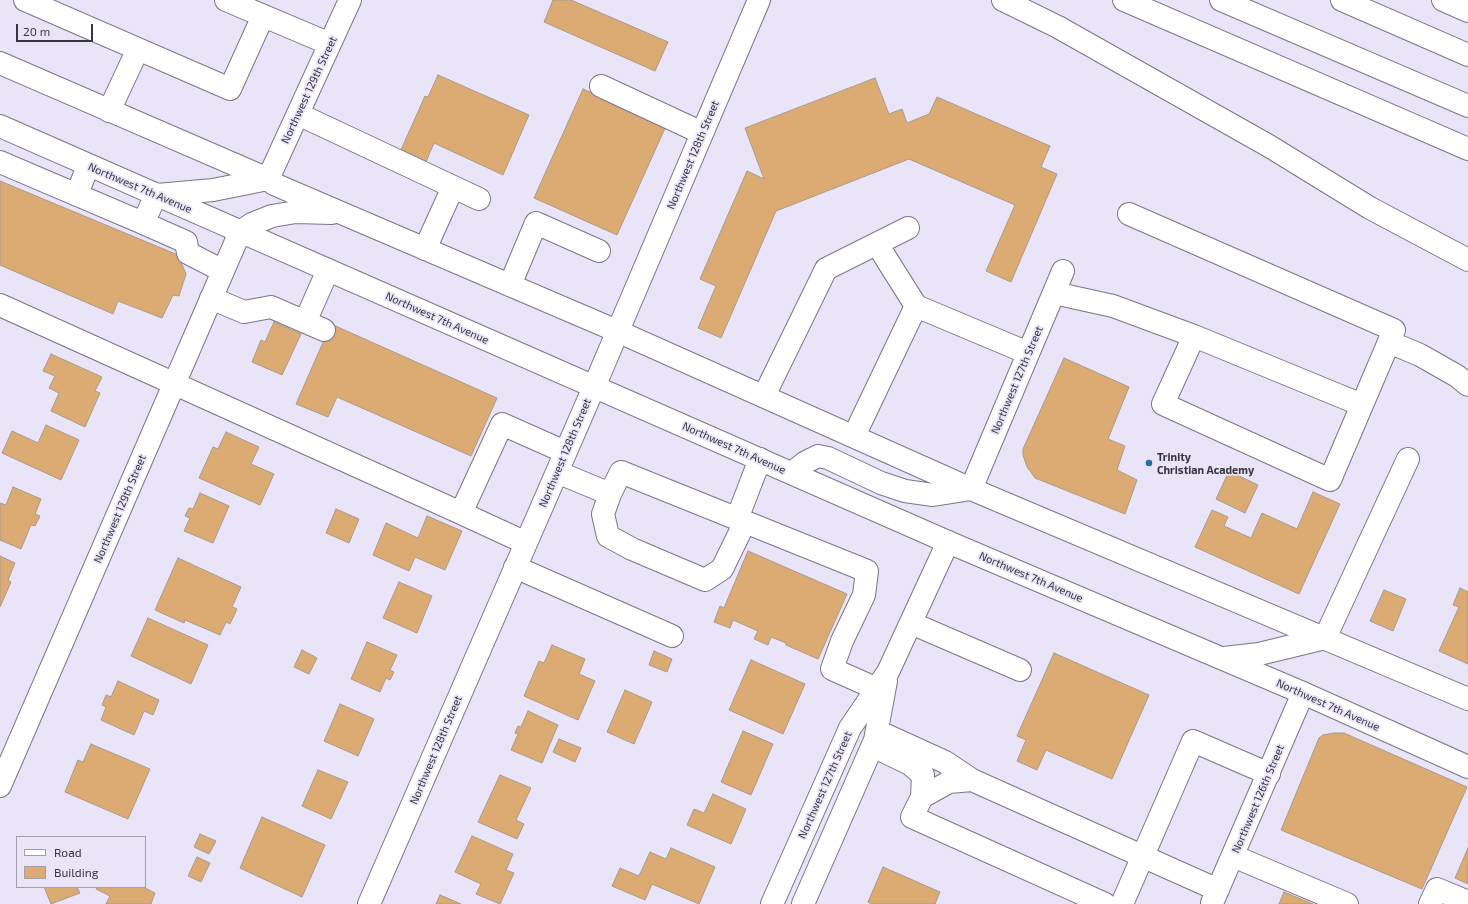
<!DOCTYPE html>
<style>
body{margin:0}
#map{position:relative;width:1468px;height:904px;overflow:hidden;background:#eae4f8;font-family:"Exo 2",sans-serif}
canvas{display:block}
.legend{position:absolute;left:16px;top:836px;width:130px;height:52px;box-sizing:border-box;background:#eae4f8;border:1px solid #a29ead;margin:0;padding:5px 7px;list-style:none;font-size:12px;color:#37353d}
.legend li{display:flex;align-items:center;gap:8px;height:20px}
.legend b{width:20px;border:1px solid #a29ead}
.scale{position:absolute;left:16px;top:24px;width:77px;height:18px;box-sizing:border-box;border:2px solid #37353d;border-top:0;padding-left:5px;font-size:12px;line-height:14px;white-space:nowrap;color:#37353d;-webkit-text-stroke:3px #eae4f8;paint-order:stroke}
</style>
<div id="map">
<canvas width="1468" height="904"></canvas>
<ul class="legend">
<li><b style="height:5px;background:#fff"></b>Road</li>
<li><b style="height:11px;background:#dcab73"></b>Building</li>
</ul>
<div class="scale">20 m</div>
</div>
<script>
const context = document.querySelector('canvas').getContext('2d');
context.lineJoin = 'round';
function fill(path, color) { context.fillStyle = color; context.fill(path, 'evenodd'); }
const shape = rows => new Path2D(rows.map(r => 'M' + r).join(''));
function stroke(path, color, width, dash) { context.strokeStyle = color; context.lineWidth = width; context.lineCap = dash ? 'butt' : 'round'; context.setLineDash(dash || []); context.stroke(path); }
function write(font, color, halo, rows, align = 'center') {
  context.font = font + ' "Exo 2",sans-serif'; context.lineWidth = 3.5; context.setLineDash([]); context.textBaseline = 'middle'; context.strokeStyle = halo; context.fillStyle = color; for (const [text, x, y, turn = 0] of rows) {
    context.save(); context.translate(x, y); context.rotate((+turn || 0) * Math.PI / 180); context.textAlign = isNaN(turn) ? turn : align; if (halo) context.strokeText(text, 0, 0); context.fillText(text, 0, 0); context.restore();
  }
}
const building = shape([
 [553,0,571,0,668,42,655,71,544,22,553,0],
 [438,75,529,115,503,175,434,143,425,164,400,152,425,96,428,97,438,75],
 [875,78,889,114,902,109,907,123,929,114,937,97,1050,146,1041,167,1057,174,1011,282,986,271,1015,205,909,159,776,211,721,338,698,328,716,286,700,279,747,171,764,179,745,128,875,78],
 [583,89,666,126,617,235,534,198,583,89],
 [0,181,178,255,186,274,179,296,173,295,162,318,118,301,113,314,0,265,0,181],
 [274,322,301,334,282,375,252,362,261,340,265,342,274,322],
 [331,324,497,398,471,456,337,397,328,417,296,404,331,324],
 [51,354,102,377,95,391,100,393,85,427,51,411,59,393,49,388,55,376,43,371,51,354],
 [1064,358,1129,387,1108,439,1125,446,1117,470,1137,480,1125,514,1035,478,1027,467,1023,455,1023,449,1064,358],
 [46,425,79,440,61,480,2,453,12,431,38,443,46,425],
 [226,432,259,447,251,464,274,474,260,505,199,478,213,447,218,449,226,432],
 [1229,471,1258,485,1245,513,1216,499,1229,471],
 [13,487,41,499,35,514,40,516,35,526,31,525,21,549,0,540,0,503,6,505,13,487],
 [1313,492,1340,504,1299,594,1195,547,1212,510,1228,517,1224,526,1251,538,1262,513,1297,529,1313,492],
 [200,493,229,506,213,543,184,531,190,518,185,516,189,508,193,509,200,493],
 [336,509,359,519,349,543,326,533,336,509],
 [427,516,462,531,445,570,415,557,409,571,373,555,386,523,418,538,427,516],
 [748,551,847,594,818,659,786,645,786,643,771,637,768,645,754,639,758,631,733,620,730,628,714,622,720,606,724,608,748,551],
 [0,556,15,563,8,580,11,582,0,607,0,556],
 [178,558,241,587,232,607,237,609,230,624,226,622,220,635,185,620,184,623,155,610,178,558],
 [399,582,432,596,417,633,383,618,399,582],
 [1460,588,1468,592,1468,664,1439,651,1459,607,1453,605,1460,588],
 [1384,590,1406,599,1393,631,1370,621,1384,590],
 [148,618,208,645,191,684,131,656,148,618],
 [367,642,397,655,390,670,394,672,390,680,386,678,380,692,351,679,367,642],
 [552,645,585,659,579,674,595,681,578,720,524,696,539,661,544,663,552,645],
 [302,650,317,658,309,674,294,667,302,650],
 [654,651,672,659,667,672,649,665,654,651],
 [1054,653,1149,695,1112,779,1046,750,1037,770,1017,761,1026,740,1017,736,1054,653],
 [751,660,805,684,783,734,729,710,751,660],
 [118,681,159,700,153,715,144,711,134,735,101,720,106,707,102,705,106,695,111,697,118,681],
 [625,690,652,702,634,744,607,732,625,690],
 [340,704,374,719,358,756,324,741,340,704],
 [528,711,558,725,542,763,511,750,518,734,515,733,518,726,521,727,528,711],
 [743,731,773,744,751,795,721,782,743,731],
 [1334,733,1344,733,1467,787,1422,889,1281,830,1319,738,1323,735,1334,733],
 [559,739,581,748,575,762,553,752,559,739],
 [91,744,150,769,128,819,65,792,78,760,83,762,91,744],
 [318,770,348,782,331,819,302,806,318,770],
 [500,775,531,788,516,820,524,824,517,839,478,822,500,775],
 [713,794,746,809,731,844,687,825,694,809,704,813,713,794],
 [262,817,325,845,302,897,240,868,262,817],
 [200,834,216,841,209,854,194,847,200,834],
 [472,836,513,854,506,870,514,873,500,904,476,894,481,884,455,872,472,836],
 [671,848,715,867,699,904,652,884,645,900,612,886,620,868,639,876,650,852,666,859,671,848],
 [1468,848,1468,884,1455,878,1468,848],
 [197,857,210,863,201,882,188,876,197,857],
 [883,867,940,892,935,904,872,904,868,902,883,867],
 [44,887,77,887,80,893,51,904,44,887],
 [97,887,143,887,155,893,151,904,106,904,110,896,96,889,97,887],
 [1284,892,1313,904,1279,904,1284,892],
 [440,895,461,904,436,904,440,895]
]);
fill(building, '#dcab73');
stroke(building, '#a99a8b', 1);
const minor = shape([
 [25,0,230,89,263,16],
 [226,0,330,44],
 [601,86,702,133],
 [109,111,138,49],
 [298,114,479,199],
 [0,162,143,223,156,195],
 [268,179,350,0],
 [77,194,88,166],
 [1129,214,1394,330,1362,405],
 [143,223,186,242,188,253,223,271],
 [425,249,453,187],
 [510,285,536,223,599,251],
 [1054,293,1113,306,1194,336,1362,405,1330,480,1163,404,1194,336],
 [211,298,244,312,271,307,324,330],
 [0,305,461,513],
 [916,306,1028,353],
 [305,322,328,270],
 [1389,342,1420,355,1457,376,1468,385],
 [764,396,826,269,908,228],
 [854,436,916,306,877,244],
 [557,472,610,494,621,472,867,571,864,595,842,641,832,669,877,689],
 [971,489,1063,271],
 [610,494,603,514,608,536,632,549,705,580,722,569,745,522],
 [737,519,760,459],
 [526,543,461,513,502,424,565,452],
 [515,567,672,636],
 [911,623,1020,670],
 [1325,638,1408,459],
 [877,731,945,762,972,780,1218,890],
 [877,748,910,764,923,775,922,797,949,782,972,780],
 [0,786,240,232],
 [922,797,912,817,1105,904],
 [1233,856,1347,904],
 [1212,903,1303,693],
 [369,904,594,387,759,0],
 [772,904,850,728,888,672,948,542],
 [803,904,875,740,886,681],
 [1122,904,1193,741,1269,774],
 [1430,904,1437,889,1468,902]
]);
const major = shape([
 [0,63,268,179,274,184,290,191,617,331,971,489,1468,699],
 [0,126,948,542,1303,693,1468,767],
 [157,195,213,190,268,179],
 [240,232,252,224,272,216,296,212,332,213],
 [792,473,806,462,818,456,828,458,881,483,905,491,933,495,971,489],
 [1224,658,1259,654,1325,638]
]);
const highway = shape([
 [1003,0,1058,27,1269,146,1370,208,1468,260],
 [1124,0,1468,149],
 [1221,0,1468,106],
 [1342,0,1468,55],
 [1443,0,1468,11]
]);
stroke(minor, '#7a7587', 24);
stroke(major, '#7a7587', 24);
stroke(highway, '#7a7587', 24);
stroke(minor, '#fff', 22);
stroke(major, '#fff', 22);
stroke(highway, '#fff', 22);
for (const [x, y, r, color] of [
 [1149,463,4,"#2070a2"]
]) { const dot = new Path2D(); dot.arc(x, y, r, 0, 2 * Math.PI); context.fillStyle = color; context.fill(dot); stroke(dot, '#eae4f8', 1.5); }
write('11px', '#37353d', '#eae4f8', [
 ["Northwest 129th Street",309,90,-65],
 ["Northwest 128th Street",693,155,-67],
 ["Northwest 7th Avenue",140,188,23],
 ["Northwest 7th Avenue",437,318,24],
 ["Northwest 127th Street",1017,380,-67],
 ["Northwest 7th Avenue",734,448,24],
 ["Northwest 128th Street",565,453,-67],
 ["Northwest 129th Street",120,509,-67],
 ["Northwest 7th Avenue",1031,577,23],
 ["Northwest 7th Avenue",1328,705,24],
 ["Northwest 128th Street",436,750,-67],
 ["Northwest 127th Street",825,785,-66],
 ["Northwest 126th Street",1258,799,-67]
]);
write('bold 11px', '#37353d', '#eae4f8', [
 ["Trinity",1157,457],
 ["Christian Academy",1157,470]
], 'left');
</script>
